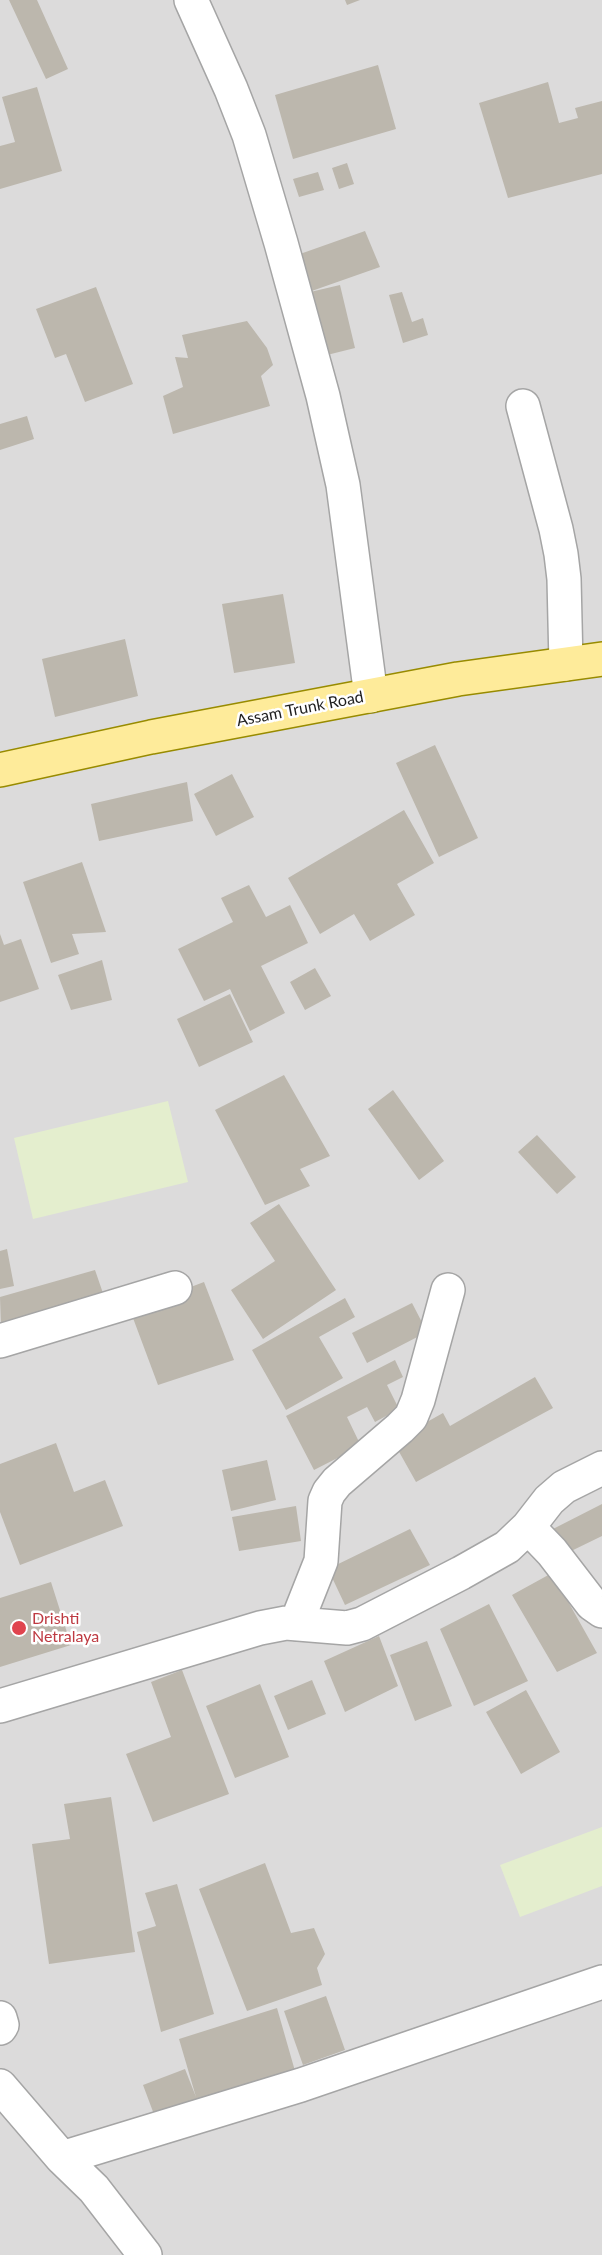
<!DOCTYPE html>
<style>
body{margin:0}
canvas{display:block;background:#efeee4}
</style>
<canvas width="602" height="2255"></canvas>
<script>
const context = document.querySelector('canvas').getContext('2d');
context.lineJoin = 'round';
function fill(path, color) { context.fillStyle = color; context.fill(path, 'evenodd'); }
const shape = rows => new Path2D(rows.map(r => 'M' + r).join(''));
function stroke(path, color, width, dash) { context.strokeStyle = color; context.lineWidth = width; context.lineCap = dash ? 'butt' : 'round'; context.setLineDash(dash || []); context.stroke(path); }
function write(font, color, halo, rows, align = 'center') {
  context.font = font + ' Lato,sans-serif'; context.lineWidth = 5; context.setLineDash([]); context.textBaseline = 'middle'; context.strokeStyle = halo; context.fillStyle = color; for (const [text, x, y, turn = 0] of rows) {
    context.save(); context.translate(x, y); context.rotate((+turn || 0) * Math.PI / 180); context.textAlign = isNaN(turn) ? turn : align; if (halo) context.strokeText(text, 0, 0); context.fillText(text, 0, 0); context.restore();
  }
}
fill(shape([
 [0,0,602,0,602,2255,0,2255]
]), '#dcdbdb');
fill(shape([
 [168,1101,188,1182,33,1219,14,1138],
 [602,1827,602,1886,520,1917,500,1865]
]), '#e4eece');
fill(shape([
 [9,0,37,0,68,69,46,79],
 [345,0,360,0,347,5],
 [378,65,396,129,293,159,275,95],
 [548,82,559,123,578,118,575,108,602,101,602,174,508,198,479,103],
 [37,87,62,171,0,189,0,146,15,142,2,97],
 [347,163,354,184,339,189,332,168],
 [318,172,324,190,299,197,293,179],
 [365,231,380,267,306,293,340,285,355,348,319,357,303,294,300,254],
 [96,287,133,384,85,402,66,354,55,358,36,309],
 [402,292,412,322,423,318,428,335,403,343,389,295],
 [247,321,267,348,273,365,261,376,270,406,173,434,163,396,183,387,175,357,188,358,182,335],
 [27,416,34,439,0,450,0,424],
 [283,594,295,663,234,673,222,604],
 [125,639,138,696,55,717,42,659],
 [435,745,478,838,439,857,396,763],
 [232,774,254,817,216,836,194,794],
 [187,782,193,821,99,841,91,804],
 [404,810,434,863,397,884,415,915,370,941,354,914,320,934,288,878],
 [82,862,106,932,72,934,79,954,51,963,23,882],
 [249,885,266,917,290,905,308,943,261,966,285,1013,250,1031,230,989,204,1001,178,949,233,922,221,898],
 [0,934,4,945,21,939,39,989,0,1002],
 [102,960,112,1000,71,1010,58,975],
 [315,968,331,996,305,1010,290,982],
 [230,994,253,1042,199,1067,177,1019],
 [284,1075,330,1156,300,1169,310,1186,265,1205,215,1110],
 [393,1090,444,1161,419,1180,368,1109],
 [537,1135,576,1177,557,1194,518,1152],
 [279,1204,336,1290,263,1339,231,1290,275,1261,250,1223],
 [7,1249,14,1286,0,1289,0,1251],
 [95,1270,105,1299,1,1327,0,1297],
 [204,1282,234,1360,158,1385,130,1310],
 [345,1298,355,1317,319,1337,343,1378,286,1410,252,1350],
 [412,1303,427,1332,367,1363,352,1333],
 [395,1360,403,1377,387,1385,399,1409,375,1422,367,1407,347,1417,361,1446,314,1470,286,1416],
 [535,1377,553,1408,416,1482,393,1441,443,1413,450,1426],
 [56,1443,74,1492,105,1480,123,1526,20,1565,0,1512,0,1464],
 [267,1460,276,1500,231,1511,222,1470],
 [602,1504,602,1536,565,1554,553,1529],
 [296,1506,301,1541,239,1551,232,1517],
 [410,1529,430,1565,345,1605,328,1569],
 [552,1573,597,1653,557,1672,512,1595],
 [51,1582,71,1645,0,1667,0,1598],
 [489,1604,528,1681,474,1706,440,1629],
 [379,1636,398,1686,345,1712,324,1661],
 [427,1641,452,1706,415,1721,390,1655],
 [182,1670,229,1794,153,1822,126,1754,171,1737,151,1682],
 [312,1680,326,1714,288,1730,274,1696],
 [260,1684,289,1757,235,1778,206,1706],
 [526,1690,560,1752,521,1774,486,1712],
 [111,1797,135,1952,49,1964,32,1844,70,1839,64,1804],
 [265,1863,291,1933,314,1928,325,1954,317,1968,322,1985,247,2011,199,1889],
 [177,1884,214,2014,161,2032,137,1932,156,1926,145,1893],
 [326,1996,345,2050,303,2065,284,2011],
 [277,2008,295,2071,155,2117,143,2085,185,2069,196,2097,179,2039]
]), '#bcb7ad');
const minor = shape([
 [191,0,231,89,249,135,281,243,323,396,343,485,371,696],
 [523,406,556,529,561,554,564,579,566,664],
 [0,1341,175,1288],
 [528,1527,552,1552,592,1604,602,1611],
 [296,1624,321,1561,325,1501,329,1492,337,1482,400,1428,411,1417,418,1400,448,1290],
 [0,1706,260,1628,286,1623,347,1628,362,1624,461,1573,507,1547,528,1527,549,1500,564,1487,602,1468],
 [0,2018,2,2025,0,2028],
 [0,2086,62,2158,94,2189,145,2255],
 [62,2158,301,2085,602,1982]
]);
const major = shape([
 [0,770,151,737,458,679,602,659]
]);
stroke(minor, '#a5a5a5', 36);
stroke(major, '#988b00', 36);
stroke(minor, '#fff', 33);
stroke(major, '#feeb9a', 33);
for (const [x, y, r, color] of [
 [19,1628,8,"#e0444e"]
]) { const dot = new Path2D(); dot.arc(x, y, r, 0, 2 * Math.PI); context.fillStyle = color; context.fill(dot); stroke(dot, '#fff', 2); }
write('16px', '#1e1e1e', '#fff', [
 ["Assam Trunk Road",300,709,-11]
]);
write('16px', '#be3a42', '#fff', [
 ["Drishti",32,1619],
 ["Netralaya",32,1637]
], 'left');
</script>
